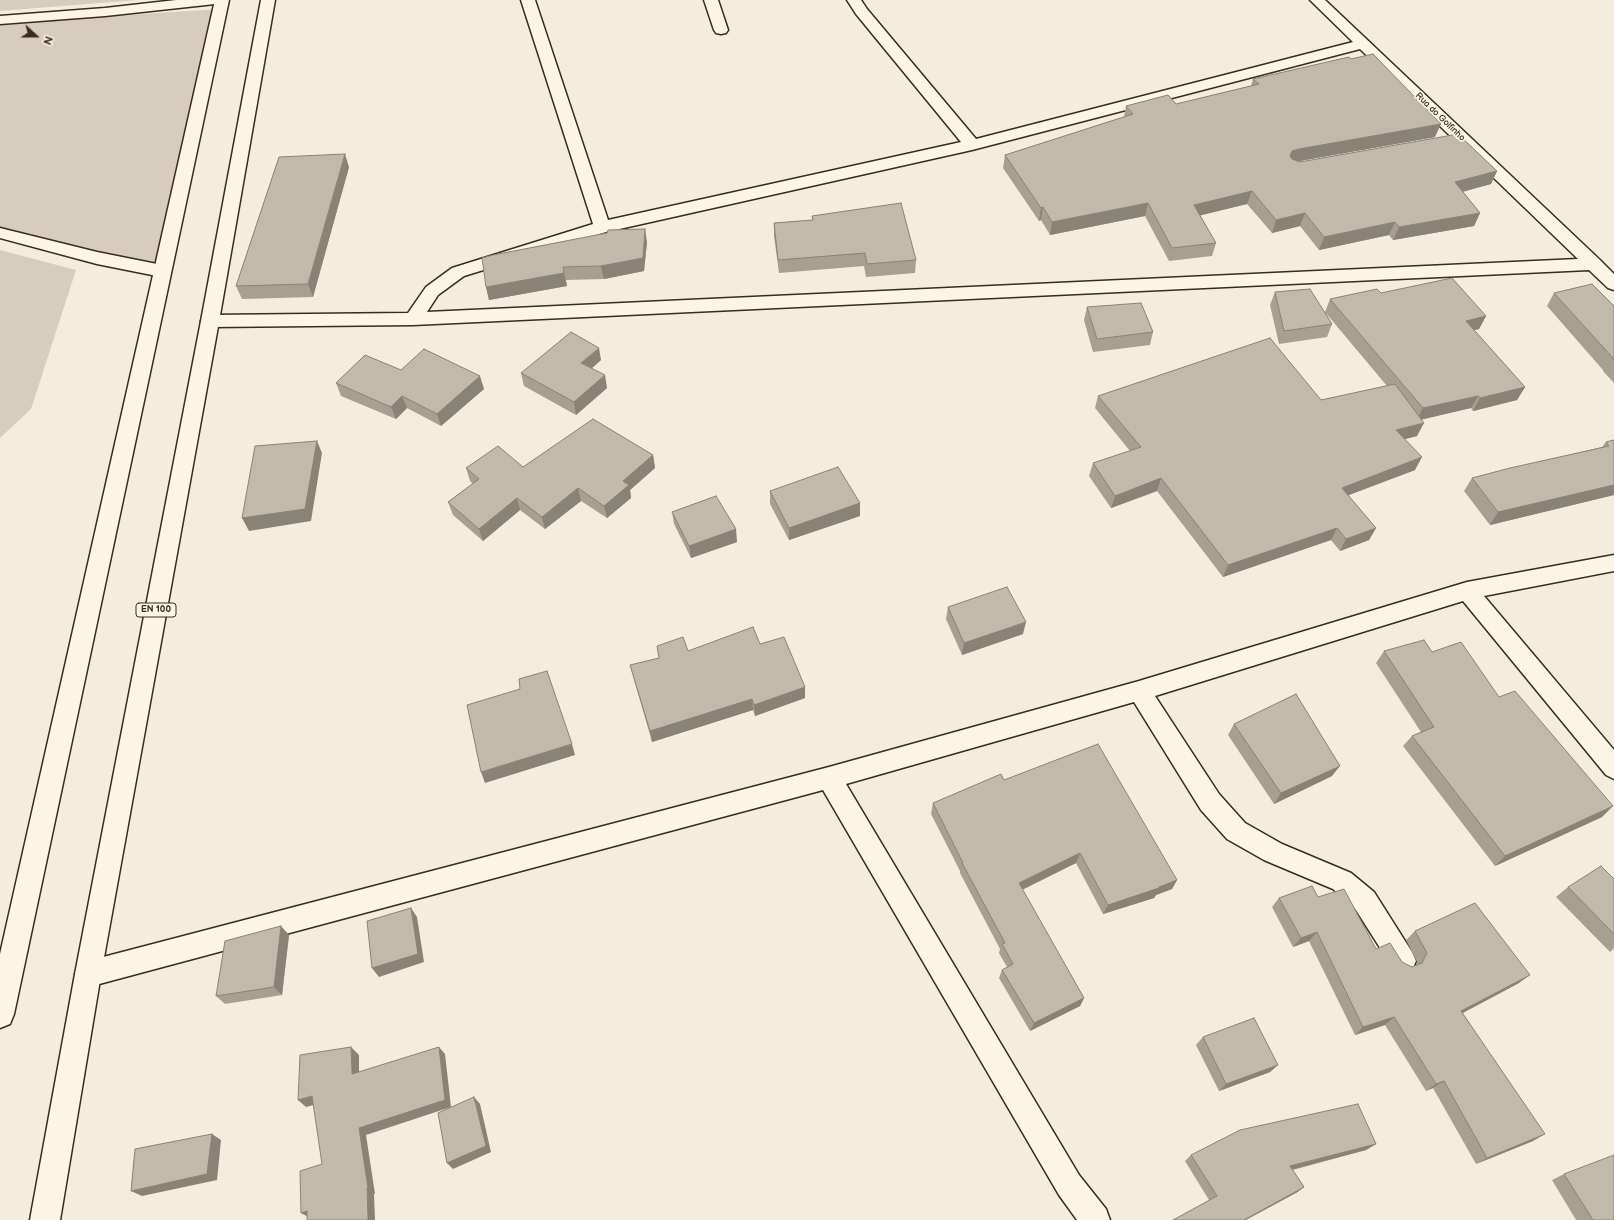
<!DOCTYPE html>
<style>
body{margin:0}
#map{position:relative;width:1614px;height:1220px;overflow:hidden;background:#f4eddd;font-family:"Balsamiq Sans",sans-serif}
canvas{display:block}
.north{position:absolute;left:16px;top:16px;width:40px;height:40px;-webkit-text-stroke:3px #fcf5e5;paint-order:stroke;rotate:111deg;font-size:11px;font-weight:700;line-height:16px;text-align:center;color:#3b2a1e}
.north::after{content:'';display:block;margin:auto;width:14px;height:18px;background:#3b2a1e;clip-path:polygon(50% 0,100% 100%,50% 72%,0 100%)}
</style>
<div id="map">
<canvas width="1614" height="1220"></canvas>
<div class="north">N</div>
</div>
<script>
const context = document.querySelector('canvas').getContext('2d');
context.lineJoin = 'round';
function fill(path, color) { context.fillStyle = color; context.fill(path, 'evenodd'); }
const shape = rows => new Path2D(rows.map(r => 'M' + r).join(''));
function stroke(path, color, width, dash) { context.strokeStyle = color; context.lineWidth = width; context.lineCap = dash ? 'butt' : 'round'; context.setLineDash(dash || []); context.stroke(path); }
function write(font, color, halo, rows, align = 'center') {
  context.font = font + ' "Balsamiq Sans",sans-serif'; context.lineWidth = 3.5; context.setLineDash([]); context.textBaseline = 'middle'; context.strokeStyle = halo; context.fillStyle = color; for (const [text, x, y, turn = 0] of rows) {
    context.save(); context.translate(x, y); context.rotate((+turn || 0) * Math.PI / 180); context.textAlign = isNaN(turn) ? turn : align; if (halo) context.strokeText(text, 0, 0); context.fillText(text, 0, 0); context.restore();
  }
}
fill(shape([
 [0,0,138,0,0,11],
 [220,9,162,271,0,229,0,23],
 [0,250,76,270,31,409,0,438]
]), '#d6cdbd');
const minor = shape([
 [176,0,222,0,220,3,215,4,105,16,0,24,0,16,105,8,176,0],
 [521,0,535,0,608,220,961,142,856,14,847,0,861,0,867,9,976,139,1353,42,1310,0,1325,0,1600,260,1614,274,1614,290,1608,288,1589,270,413,325,210,327,204,325,201,321,204,317,210,315,408,313,426,287,452,268,593,224,521,0],
 [1360,49,1578,259,427,312,438,295,464,276,606,232,972,150,1360,49],
 [704,0,718,0,728,30,726,33,721,34,716,33,714,30,704,0],
 [0,228,97,252,162,265,168,267,171,271,168,275,162,277,97,264,0,238,0,228],
 [1614,555,1614,571,1484,596,1614,750,1614,779,1606,775,1463,601,1155,696,1219,794,1245,823,1282,844,1351,873,1374,892,1412,952,1416,961,1412,970,1403,974,1394,970,1356,910,1333,889,1264,860,1227,839,1201,810,1134,702,846,784,1079,1175,1106,1209,1110,1220,1077,1220,1059,1195,823,790,88,987,79,983,75,974,79,965,88,961,829,767,1139,681,1467,582,1614,555]
]);
const major = shape([
 [215,0,229,0,14,1014,10,1024,0,1028,0,954,215,0],
 [261,0,275,0,219,321,101,974,60,1220,30,1220,75,974,201,321,261,0]
]);
stroke(minor, '#3b2a1e', 3);
stroke(major, '#3b2a1e', 3);
fill(minor, '#fcf5e5');
fill(major, '#fcf5e5');
fill(shape([
 [1253,79,1435,137,1298,161,1300,162,1497,171,1491,184,1463,192,1480,213,1474,226,1393,240,1389,235,1319,250,1300,226,1272,233,1247,204,1200,215,1216,243,1212,256,1169,261,1145,216,1050,235,1041,220,1039,221,1003,168,1005,155,1124,117,1126,106,1176,104,1251,86],
 [349,167,313,297,242,299,236,286],
 [812,216,916,260,915,273,866,277,864,266,779,273,774,236,774,223,812,220],
 [647,242,644,271,604,279,566,280,567,286,489,300,486,287],
 [1275,292,1325,312,1330,299,1381,293,1486,316,1479,329,1474,330,1525,387,1517,400,1473,411,1471,408,1421,419,1417,436,1404,439,1415,470,1348,495,1376,528,1369,540,1340,551,1331,540,1223,577,1157,491,1111,508,1089,476,1093,463,1130,451,1095,408,1098,396,1321,400,1387,386,1325,312,1332,324,1327,337,1279,344,1270,305],
 [1554,293,1614,306,1614,383,1603,371,1603,370,1547,306],
 [1087,307,1153,332,1150,345,1093,352,1084,320],
 [601,360,592,368,607,388,576,415,524,386,521,373],
 [401,370,484,389,441,426,407,408,396,419,341,396,336,383],
 [1614,440,1614,495,1490,525,1464,491,1472,478,1602,447,1606,442],
 [653,455,655,468,630,490,631,498,607,518,581,501,545,529,520,510,483,541,453,515,448,502,473,484,470,481,466,468,523,467],
 [770,491,860,503,860,516,789,540,770,504],
 [672,512,737,542,691,558,674,524],
 [948,607,1023,634,962,655,946,619],
 [760,644,805,698,755,716,753,710,652,742,633,676,630,665,688,651],
 [1384,651,1432,652,1499,697,1602,817,1495,866,1403,746,1412,736,1421,732,1376,663],
 [1234,724,1332,776,1274,804,1228,735],
 [1004,780,1177,880,1172,889,1156,895,1154,898,1103,914,1076,863,1022,889,1084,998,1080,1006,1030,1031,999,978,1002,970,1007,967,999,953,1000,949,960,873,960,871,931,814,933,803],
 [1614,879,1614,948,1610,952,1556,897,1568,887],
 [1318,897,1376,949,1412,967,1416,965,1417,962,1406,940,1415,931,1519,983,1463,1013,1533,1141,1476,1164,1433,1088,1426,1091,1385,1025,1355,1035,1309,941,1293,947,1272,907,1279,898],
 [289,935,282,995,225,1004,216,996],
 [1203,1037,1278,1065,1270,1072,1219,1091,1196,1045],
 [1376,1144,1366,1150,1293,1170,1304,1187,1296,1193,1209,1200,1185,1161,1191,1155],
 [1564,1174,1614,1220,1576,1220,1552,1180]
]), '#a89f92');
fill(shape([
 [1441,124,1435,137,1295,162,1286,169,1292,151,1299,149],
 [345,154,349,167,313,297,308,284],
 [1497,171,1491,184,1449,195,1455,182],
 [1252,191,1247,204,1190,218,1194,205],
 [1148,203,1145,216,1050,235,1052,222],
 [1043,207,1041,220,1039,221,1041,208],
 [1305,213,1300,226,1272,233,1276,220],
 [1480,213,1474,226,1393,240,1399,227],
 [1395,222,1389,235,1319,250,1324,237],
 [645,229,647,242,644,271,604,279,601,266],
 [564,273,567,286,489,300,486,287],
 [1486,316,1479,329,1459,334,1466,321],
 [599,348,601,360,584,375,581,363],
 [605,375,607,388,576,415,574,402],
 [480,376,484,389,441,426,437,414],
 [1525,387,1517,400,1473,411,1480,398],
 [402,396,407,408,396,419,391,407],
 [1478,396,1471,408,1416,421,1423,408],
 [1424,423,1417,436,1390,443,1396,430],
 [317,441,322,453,311,521,249,531,242,518],
 [653,455,655,468,630,490,631,498,607,518,604,506,623,481],
 [1422,457,1415,470,1336,500,1342,488],
 [1161,478,1157,491,1111,508,1115,496],
 [1614,485,1614,495,1490,525,1498,512],
 [578,488,581,501,545,529,542,517],
 [517,498,520,510,483,541,479,529],
 [860,503,860,516,789,540,789,528],
 [1337,528,1331,540,1223,577,1228,565],
 [1376,528,1369,540,1340,551,1346,539],
 [736,529,737,542,691,558,689,546],
 [1026,622,1023,634,962,655,964,643],
 [805,687,805,698,755,716,754,705],
 [752,699,753,710,652,742,650,731],
 [572,744,575,755,485,783,481,772],
 [1340,766,1332,776,1274,804,1281,793],
 [1613,806,1602,817,1495,866,1505,856],
 [1080,853,1076,863,1016,893,1019,883],
 [1177,880,1172,889,1156,895,1154,898,1103,914,1108,905],
 [411,908,417,917,424,962,379,977,372,968],
 [281,926,289,935,282,995,274,987],
 [1317,932,1309,941,1293,947,1301,938],
 [1530,975,1519,983,1451,1019,1461,1011],
 [1084,998,1080,1006,1030,1031,1034,1023],
 [1394,1017,1385,1025,1355,1035,1363,1027],
 [351,1047,359,1055,359,1081,352,1074],
 [439,1047,445,1054,451,1107,366,1135,375,1194,374,1194,375,1220,368,1220,367,1188,359,1128],
 [1278,1065,1270,1072,1219,1091,1226,1084],
 [1444,1081,1433,1088,1426,1091,1436,1084],
 [312,1096,321,1103,306,1107,298,1100],
 [474,1097,480,1104,491,1152,453,1169,447,1163],
 [212,1134,221,1140,217,1180,142,1196,131,1191],
 [1545,1134,1533,1141,1476,1164,1487,1158],
 [1376,1144,1366,1150,1282,1172,1290,1166],
 [1304,1187,1296,1193,1246,1220,1244,1220],
 [307,1211,310,1218,301,1213]
]), '#888277');
const building = shape([
 [1373,54,1441,124,1299,149,1292,151,1290,156,1292,159,1300,162,1458,134,1497,171,1455,182,1480,213,1399,227,1395,222,1324,237,1305,213,1276,220,1252,191,1194,205,1216,243,1172,248,1148,203,1052,222,1043,207,1041,208,1005,155,1133,114,1126,106,1168,95,1176,104,1259,84,1253,79,1349,57,1351,59,1373,54],
 [345,154,308,284,236,286,279,157,345,154],
 [901,203,916,260,867,264,865,253,778,260,774,223,813,220,812,216,901,203],
 [645,229,643,258,601,266,563,267,564,273,486,287,482,258,493,255,607,233,608,230,645,229],
 [1452,278,1486,316,1466,321,1525,387,1480,398,1478,396,1423,408,1330,299,1377,289,1381,293,1452,278],
 [1592,284,1614,306,1614,360,1612,358,1613,358,1554,293,1592,284],
 [1310,289,1332,324,1284,331,1275,292,1310,289],
 [1141,303,1153,332,1097,339,1087,307,1141,303],
 [571,332,599,348,581,363,605,375,574,402,521,373,571,332],
 [1270,338,1321,400,1395,384,1424,423,1396,430,1422,457,1342,488,1376,528,1346,539,1337,528,1228,565,1161,478,1115,496,1093,463,1141,447,1098,396,1270,338],
 [424,349,480,376,437,414,402,396,391,407,336,383,365,355,401,370,424,349],
 [593,419,653,455,623,481,629,485,604,506,578,488,542,517,517,498,479,529,448,502,479,479,466,468,498,446,523,467,593,419],
 [1614,440,1614,485,1498,512,1472,478,1510,468,1609,446,1606,442,1614,440],
 [317,441,305,509,242,518,255,446,317,441],
 [838,467,860,503,789,528,770,491,838,467],
 [716,496,736,529,689,546,672,512,716,496],
 [1007,587,1026,622,964,643,948,607,1007,587],
 [753,627,760,644,784,637,805,687,754,705,752,699,650,731,630,665,659,658,657,646,683,637,688,651,753,627],
 [1424,640,1432,652,1461,642,1499,697,1515,691,1613,806,1505,856,1412,736,1434,727,1384,651,1424,640],
 [547,671,572,744,481,772,467,705,520,689,519,679,547,671],
 [1296,694,1340,766,1281,793,1234,724,1296,694],
 [1098,744,1177,880,1159,887,1159,888,1108,905,1080,853,1019,883,1084,998,1034,1023,1002,970,1013,964,1002,944,1005,943,962,863,963,863,933,803,1001,774,1004,780,1098,744],
 [1601,866,1614,879,1614,934,1568,887,1601,866],
 [1312,886,1318,897,1344,889,1376,949,1390,943,1402,962,1412,967,1422,963,1427,953,1415,931,1475,903,1530,975,1461,1011,1545,1134,1487,1158,1444,1081,1436,1084,1394,1017,1363,1027,1317,932,1301,938,1279,898,1312,886],
 [411,908,418,954,372,968,367,921,411,908],
 [281,926,274,987,216,996,225,941,281,926],
 [1254,1018,1278,1065,1226,1084,1203,1037,1254,1018],
 [351,1047,352,1074,439,1047,445,1100,359,1128,368,1188,367,1188,368,1220,307,1220,307,1211,301,1213,300,1171,322,1164,312,1096,298,1100,300,1055,351,1047],
 [474,1097,486,1146,447,1163,438,1113,474,1097],
 [1358,1104,1376,1144,1290,1166,1304,1187,1244,1220,1173,1220,1217,1196,1191,1155,1240,1130,1358,1104],
 [212,1134,207,1174,131,1191,135,1149,212,1134],
 [1614,1155,1614,1220,1593,1220,1564,1174,1614,1155]
]);
fill(building, '#c3b9aa');
stroke(building, '#888277', 1);
write('9px', '#3b2a1e', '#fcf5e5', [
 ["Rua do Golfinho",1440,117,44]
]);
for (const [x, y, w] of [
 [156,610,40]
]) { const box = new Path2D(); box.roundRect(x - w / 2, y - 7, w, 14, 3); context.fillStyle = '#fcf5e5'; context.fill(box); stroke(box, '#3b2a1e', 1); }
write('bold 9px', '#3b2a1e', null, [
 ["EN 100",156,610]
]);
</script>
